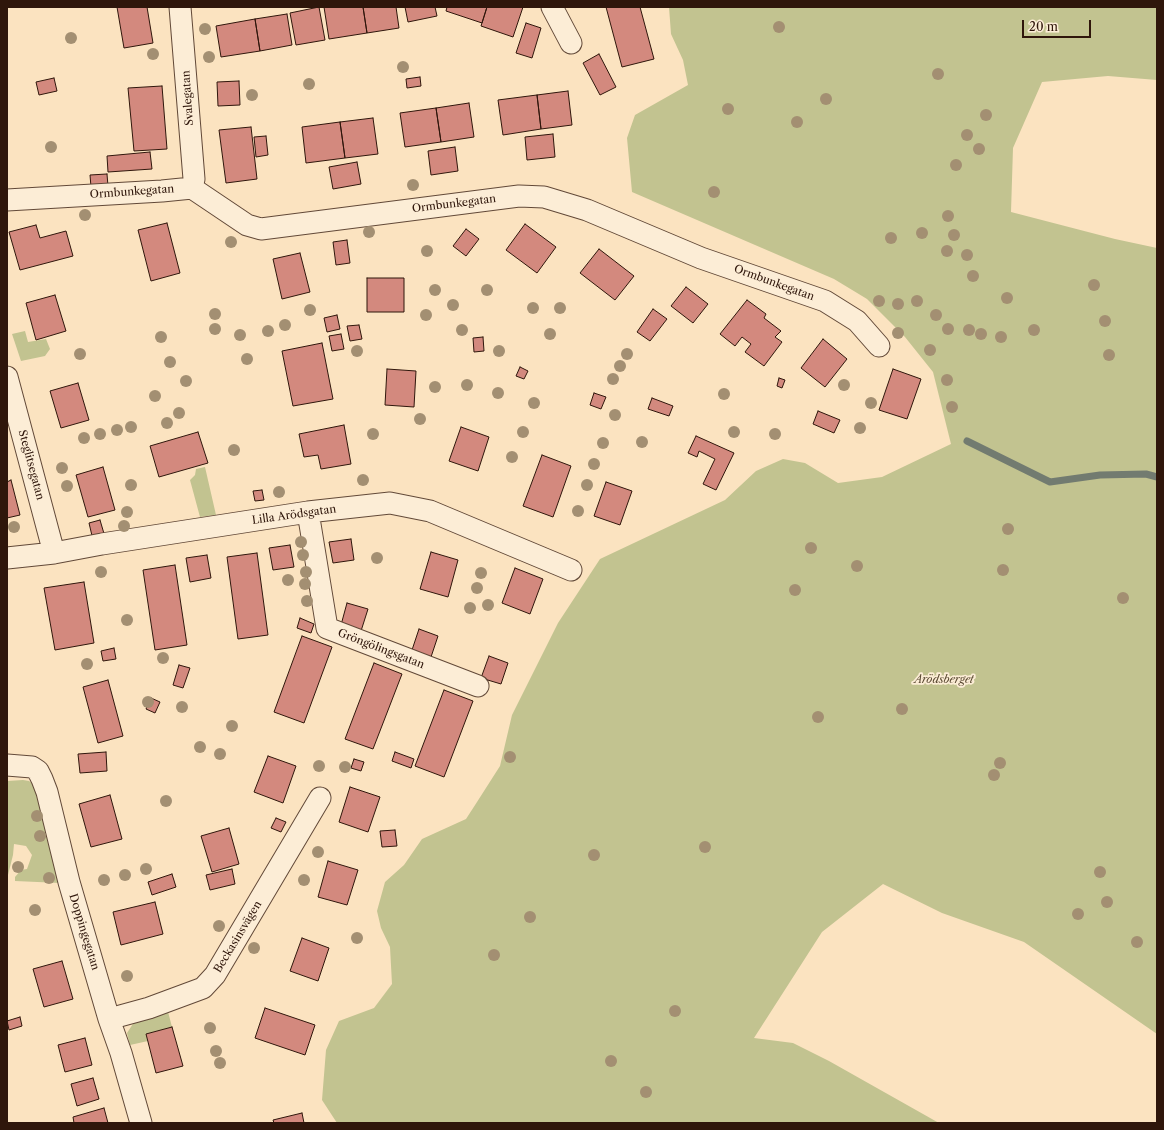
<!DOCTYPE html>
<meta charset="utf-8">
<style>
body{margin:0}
#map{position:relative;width:1164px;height:1130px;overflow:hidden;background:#fbe3c0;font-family:"Libre Caslon Text",serif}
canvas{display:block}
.frame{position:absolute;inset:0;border:8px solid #2f160b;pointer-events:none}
.scale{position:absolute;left:1022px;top:20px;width:69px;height:18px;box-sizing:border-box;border:2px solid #2f160b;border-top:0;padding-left:5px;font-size:12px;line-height:14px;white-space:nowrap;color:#2f160b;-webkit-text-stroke:3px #fcedd6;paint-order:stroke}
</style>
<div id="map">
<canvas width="1164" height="1130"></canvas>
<div class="frame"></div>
<div class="scale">20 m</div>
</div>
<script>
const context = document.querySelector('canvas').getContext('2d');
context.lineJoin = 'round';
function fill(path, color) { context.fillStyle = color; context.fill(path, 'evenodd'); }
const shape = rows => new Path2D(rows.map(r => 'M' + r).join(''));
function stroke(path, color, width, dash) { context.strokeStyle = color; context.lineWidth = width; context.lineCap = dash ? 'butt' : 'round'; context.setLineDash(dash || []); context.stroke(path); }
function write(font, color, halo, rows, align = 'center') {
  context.font = font + ' "Libre Caslon Text",serif'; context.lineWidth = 3.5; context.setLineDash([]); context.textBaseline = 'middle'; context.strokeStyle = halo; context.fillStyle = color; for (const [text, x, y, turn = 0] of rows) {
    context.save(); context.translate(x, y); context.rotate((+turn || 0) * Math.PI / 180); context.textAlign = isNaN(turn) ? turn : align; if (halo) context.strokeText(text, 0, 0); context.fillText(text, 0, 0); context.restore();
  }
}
fill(shape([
 [669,7,1157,7,1157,80,1108,76,1042,82,1013,148,1011,212,1115,239,1157,248,1157,1034,1024,942,942,913,883,884,822,932,754,1038,793,1043,829,1061,939,1123,337,1123,322,1100,326,1050,339,1021,374,1008,392,984,390,947,381,928,377,911,385,882,404,865,422,839,466,819,477,802,500,766,512,715,558,623,600,559,725,500,756,471,783,459,805,463,838,483,882,477,951,444,933,372,905,337,867,299,834,279,632,192,627,138,635,115,688,85,683,60,671,34],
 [25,331,28,342,46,339,50,349,45,356,21,361,12,334],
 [205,467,216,515,200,517,190,480,195,475,196,469],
 [23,780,29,781,33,784,37,794,60,883,15,881,15,877,21,870,27,869,32,855,26,846,14,844,13,855,7,879,7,781],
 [166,1004,172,1027,146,1034,148,1041,130,1045,127,1033,140,1013]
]), '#c2c390');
stroke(shape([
 [967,441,1050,482,1100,475,1146,474,1157,477]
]), '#727b70', 7);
const building = shape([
 [117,7,147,7,153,43,124,48,117,7],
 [319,7,325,40,296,45,290,13,319,7],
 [324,7,363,7,367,33,329,39,324,7],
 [363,7,396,7,399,28,367,33,363,7],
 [405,7,435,7,437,16,408,22,405,7],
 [447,7,487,7,482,23,446,11,447,7],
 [487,7,523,7,513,37,481,26,487,7],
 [606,7,640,7,654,59,622,67,606,7],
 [287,14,292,45,260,51,255,19,287,14],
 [255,19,260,51,221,57,216,26,255,19],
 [526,23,541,28,532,58,516,53,526,23],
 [599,54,616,87,600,95,583,63,599,54],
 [420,77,421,86,407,88,406,79,420,77],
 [54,78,57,91,39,95,36,82,54,78],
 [239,81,240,105,218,106,217,82,239,81],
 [162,86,167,149,134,151,128,88,162,86],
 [568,91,572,125,541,129,537,95,568,91],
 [537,95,541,129,503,135,498,100,537,95],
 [469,103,474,137,441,142,436,108,469,103],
 [436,108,441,142,405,147,400,113,436,108],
 [373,118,378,154,345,158,340,122,373,118],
 [340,122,345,158,306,163,302,127,340,122],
 [251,127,257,179,226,183,219,130,251,127],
 [553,134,555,157,527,160,525,137,553,134],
 [266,136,268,155,256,157,254,137,266,136],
 [455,147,458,171,431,175,428,151,455,147],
 [150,152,152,169,108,172,107,156,150,152],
 [357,162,361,184,333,189,329,167,357,162],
 [107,174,108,186,91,187,90,175,107,174],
 [167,223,180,273,151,281,138,230,167,223],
 [525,224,556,247,537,273,506,250,525,224],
 [36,225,40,238,66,231,73,256,20,270,9,232,36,225],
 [466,229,479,239,466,256,453,246,466,229],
 [347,240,350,263,336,265,333,242,347,240],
 [599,249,634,276,615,300,580,273,599,249],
 [300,253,310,292,282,299,273,259,300,253],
 [367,278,404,278,404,312,367,312,367,278],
 [686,287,708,304,693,323,671,306,686,287],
 [55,295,66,331,36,340,26,303,55,295],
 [747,300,766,314,764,318,781,331,775,337,782,342,764,366,745,352,751,344,742,337,735,346,720,334,747,300],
 [653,309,667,319,650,341,637,332,653,309],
 [337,315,340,329,327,332,324,318,337,315],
 [359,325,362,339,350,341,347,326,359,325],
 [341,334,344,349,332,351,329,336,341,334],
 [483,337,484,351,474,352,473,338,483,337],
 [823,339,847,359,825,387,801,368,823,339],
 [322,343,333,399,293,406,282,351,322,343],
 [520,367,528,371,524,379,516,376,520,367],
 [387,369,416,371,414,407,385,405,387,369],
 [893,369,921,379,907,419,879,410,893,369],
 [779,378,785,380,782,388,777,386,779,378],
 [78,383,89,420,61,428,50,391,78,383],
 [594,393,606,397,601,409,590,405,594,393],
 [652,398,673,406,669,416,648,409,652,398],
 [818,411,840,420,834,433,813,424,818,411],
 [344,425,351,464,321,469,318,455,304,457,299,434,344,425],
 [461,427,489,437,478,471,449,461,461,427],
 [198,432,208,463,159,477,150,446,198,432],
 [696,436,734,453,716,490,703,484,715,459,699,451,697,457,688,453,696,436],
 [542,455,571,466,553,517,523,506,542,455],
 [103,467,115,510,88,517,76,475,103,467],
 [11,480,20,515,7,518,7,482,11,480],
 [606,482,632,491,620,525,594,516,606,482],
 [262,490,264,500,255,501,253,491,262,490],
 [100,520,105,537,93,540,89,523,100,520],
 [351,539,354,560,333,563,329,542,351,539],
 [290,545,294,567,273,570,269,548,290,545],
 [431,552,458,560,448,597,420,589,431,552],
 [257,553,268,635,238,639,227,557,257,553],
 [207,555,211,578,190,582,186,558,207,555],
 [175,565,187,645,155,650,143,570,175,565],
 [515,568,543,579,530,614,502,603,515,568],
 [84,582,94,643,55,650,44,588,84,582],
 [347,603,368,609,361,631,341,625,347,603],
 [300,618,314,624,311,633,297,628,300,618],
 [419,629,438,636,431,657,412,650,419,629],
 [302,636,332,647,304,723,274,712,302,636],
 [114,648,116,659,103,661,101,651,114,648],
 [489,656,508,663,501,684,481,678,489,656],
 [374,663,402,674,373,749,345,739,374,663],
 [179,665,190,668,183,688,173,685,179,665],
 [108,680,123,736,98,743,83,687,108,680],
 [444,690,473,701,444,777,415,766,444,690],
 [151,698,160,702,155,713,146,709,151,698],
 [106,752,107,771,80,773,78,754,106,752],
 [395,752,414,759,411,768,392,761,395,752],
 [268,756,296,766,283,803,254,792,268,756],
 [354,759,364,762,361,771,351,768,354,759],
 [350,787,380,797,368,832,339,822,350,787],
 [110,795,122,839,91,847,79,804,110,795],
 [276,818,286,822,281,832,271,828,276,818],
 [229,828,239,864,212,872,201,836,229,828],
 [395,830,397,846,382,847,380,831,395,830],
 [328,861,358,870,347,905,318,897,328,861],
 [232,869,235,884,210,890,206,875,232,869],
 [172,874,176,887,152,895,148,882,172,874],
 [155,902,163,934,121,945,113,912,155,902],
 [302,938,329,948,318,981,290,971,302,938],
 [62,961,73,999,44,1007,33,969,62,961],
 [265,1008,315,1025,305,1055,255,1038,265,1008],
 [20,1017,22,1026,9,1030,7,1021,20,1017],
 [172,1027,183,1066,156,1073,146,1034,172,1027],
 [85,1038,92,1065,65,1072,58,1045,85,1038],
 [93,1078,99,1099,77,1106,71,1084,93,1078],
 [104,1108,108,1123,74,1123,73,1117,104,1108],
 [302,1113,304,1123,274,1123,273,1120,302,1113]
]);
fill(building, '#d3897e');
stroke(building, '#2f160b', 1);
const minor = shape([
 [180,7,194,179,192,188],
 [552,7,571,43],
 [7,200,162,191,192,188,247,225,261,229,519,196,544,197,587,210,701,258,825,301,857,321,879,346],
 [7,377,54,553],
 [308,512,327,628,478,686],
 [7,558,54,553,102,544,308,512,390,503,430,511,571,570],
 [7,765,32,767,38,771,42,779,47,792,69,882,109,1019,121,1053,141,1123],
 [109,1019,149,1008,203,988,215,975,320,798]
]);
stroke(minor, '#624938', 23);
stroke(minor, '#fcedd6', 21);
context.fillStyle = '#a38f72';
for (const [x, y] of [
 [779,27],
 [205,29],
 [71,38],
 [153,54],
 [209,57],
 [403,67],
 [938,74],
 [309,84],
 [252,95],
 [826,99],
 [728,109],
 [986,115],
 [797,122],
 [967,135],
 [51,147],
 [979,149],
 [956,165],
 [413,185],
 [714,192],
 [85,215],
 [948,216],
 [369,232],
 [922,233],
 [954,235],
 [891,238],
 [231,242],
 [427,251],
 [947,251],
 [967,255],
 [973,276],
 [1094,285],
 [435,290],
 [487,290],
 [1007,298],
 [879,301],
 [917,301],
 [898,304],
 [453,305],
 [533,308],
 [560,308],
 [310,310],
 [215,314],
 [426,315],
 [936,315],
 [1105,321],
 [285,325],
 [215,329],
 [948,329],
 [462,330],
 [969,330],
 [1034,330],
 [268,331],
 [898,333],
 [550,334],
 [981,334],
 [240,335],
 [161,337],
 [1001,337],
 [930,350],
 [357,351],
 [499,351],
 [80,354],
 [627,354],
 [1109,355],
 [247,359],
 [170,362],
 [620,366],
 [613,379],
 [947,380],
 [186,381],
 [467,385],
 [844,385],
 [435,387],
 [498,393],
 [724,394],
 [155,396],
 [534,403],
 [871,403],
 [952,407],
 [179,413],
 [615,415],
 [420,419],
 [167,423],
 [131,427],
 [860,428],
 [117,430],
 [523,432],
 [734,432],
 [100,434],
 [373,434],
 [775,434],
 [84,438],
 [642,442],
 [603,443],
 [234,450],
 [512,457],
 [594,464],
 [62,468],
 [363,480],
 [131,485],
 [587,485],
 [67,486],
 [279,492],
 [578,511],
 [127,512],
 [124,526],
 [14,527],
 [1008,529],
 [301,542],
 [811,548],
 [303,555],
 [377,558],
 [857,566],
 [1003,570],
 [101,572],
 [306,572],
 [481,573],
 [288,580],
 [305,584],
 [477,588],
 [795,590],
 [1123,598],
 [307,601],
 [488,605],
 [470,608],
 [127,620],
 [163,658],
 [87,664],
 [148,702],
 [182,707],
 [902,709],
 [818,717],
 [232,726],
 [200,747],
 [220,754],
 [510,757],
 [1000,763],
 [319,766],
 [345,767],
 [994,775],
 [166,801],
 [37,816],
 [40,836],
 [705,847],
 [318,852],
 [594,855],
 [18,867],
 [146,869],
 [1100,872],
 [125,875],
 [49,878],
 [104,880],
 [304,880],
 [1107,902],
 [35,910],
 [1078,914],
 [530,917],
 [219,926],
 [357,938],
 [1137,942],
 [254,948],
 [494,955],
 [127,976],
 [675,1011],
 [210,1028],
 [216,1051],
 [611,1061],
 [220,1063],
 [646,1092]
]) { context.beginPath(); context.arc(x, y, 6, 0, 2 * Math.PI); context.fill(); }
write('11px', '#2f160b', '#fcedd6', [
 ["Svalegatan",188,98,-94],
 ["Ormbunkegatan",132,192,-4],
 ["Ormbunkegatan",454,204,-7],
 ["Ormbunkegatan",774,283,20],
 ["Steglitsegatan",31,465,75],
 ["Lilla Arödsgatan",294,515,-8],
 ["Gröngölingsgatan",381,649,21],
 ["Doppingegatan",84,932,73],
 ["Beckasinsvägen",238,937,-59]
]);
write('italic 11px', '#5b4a33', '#fcedd6', [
 ["Arödsberget",944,680]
]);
</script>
